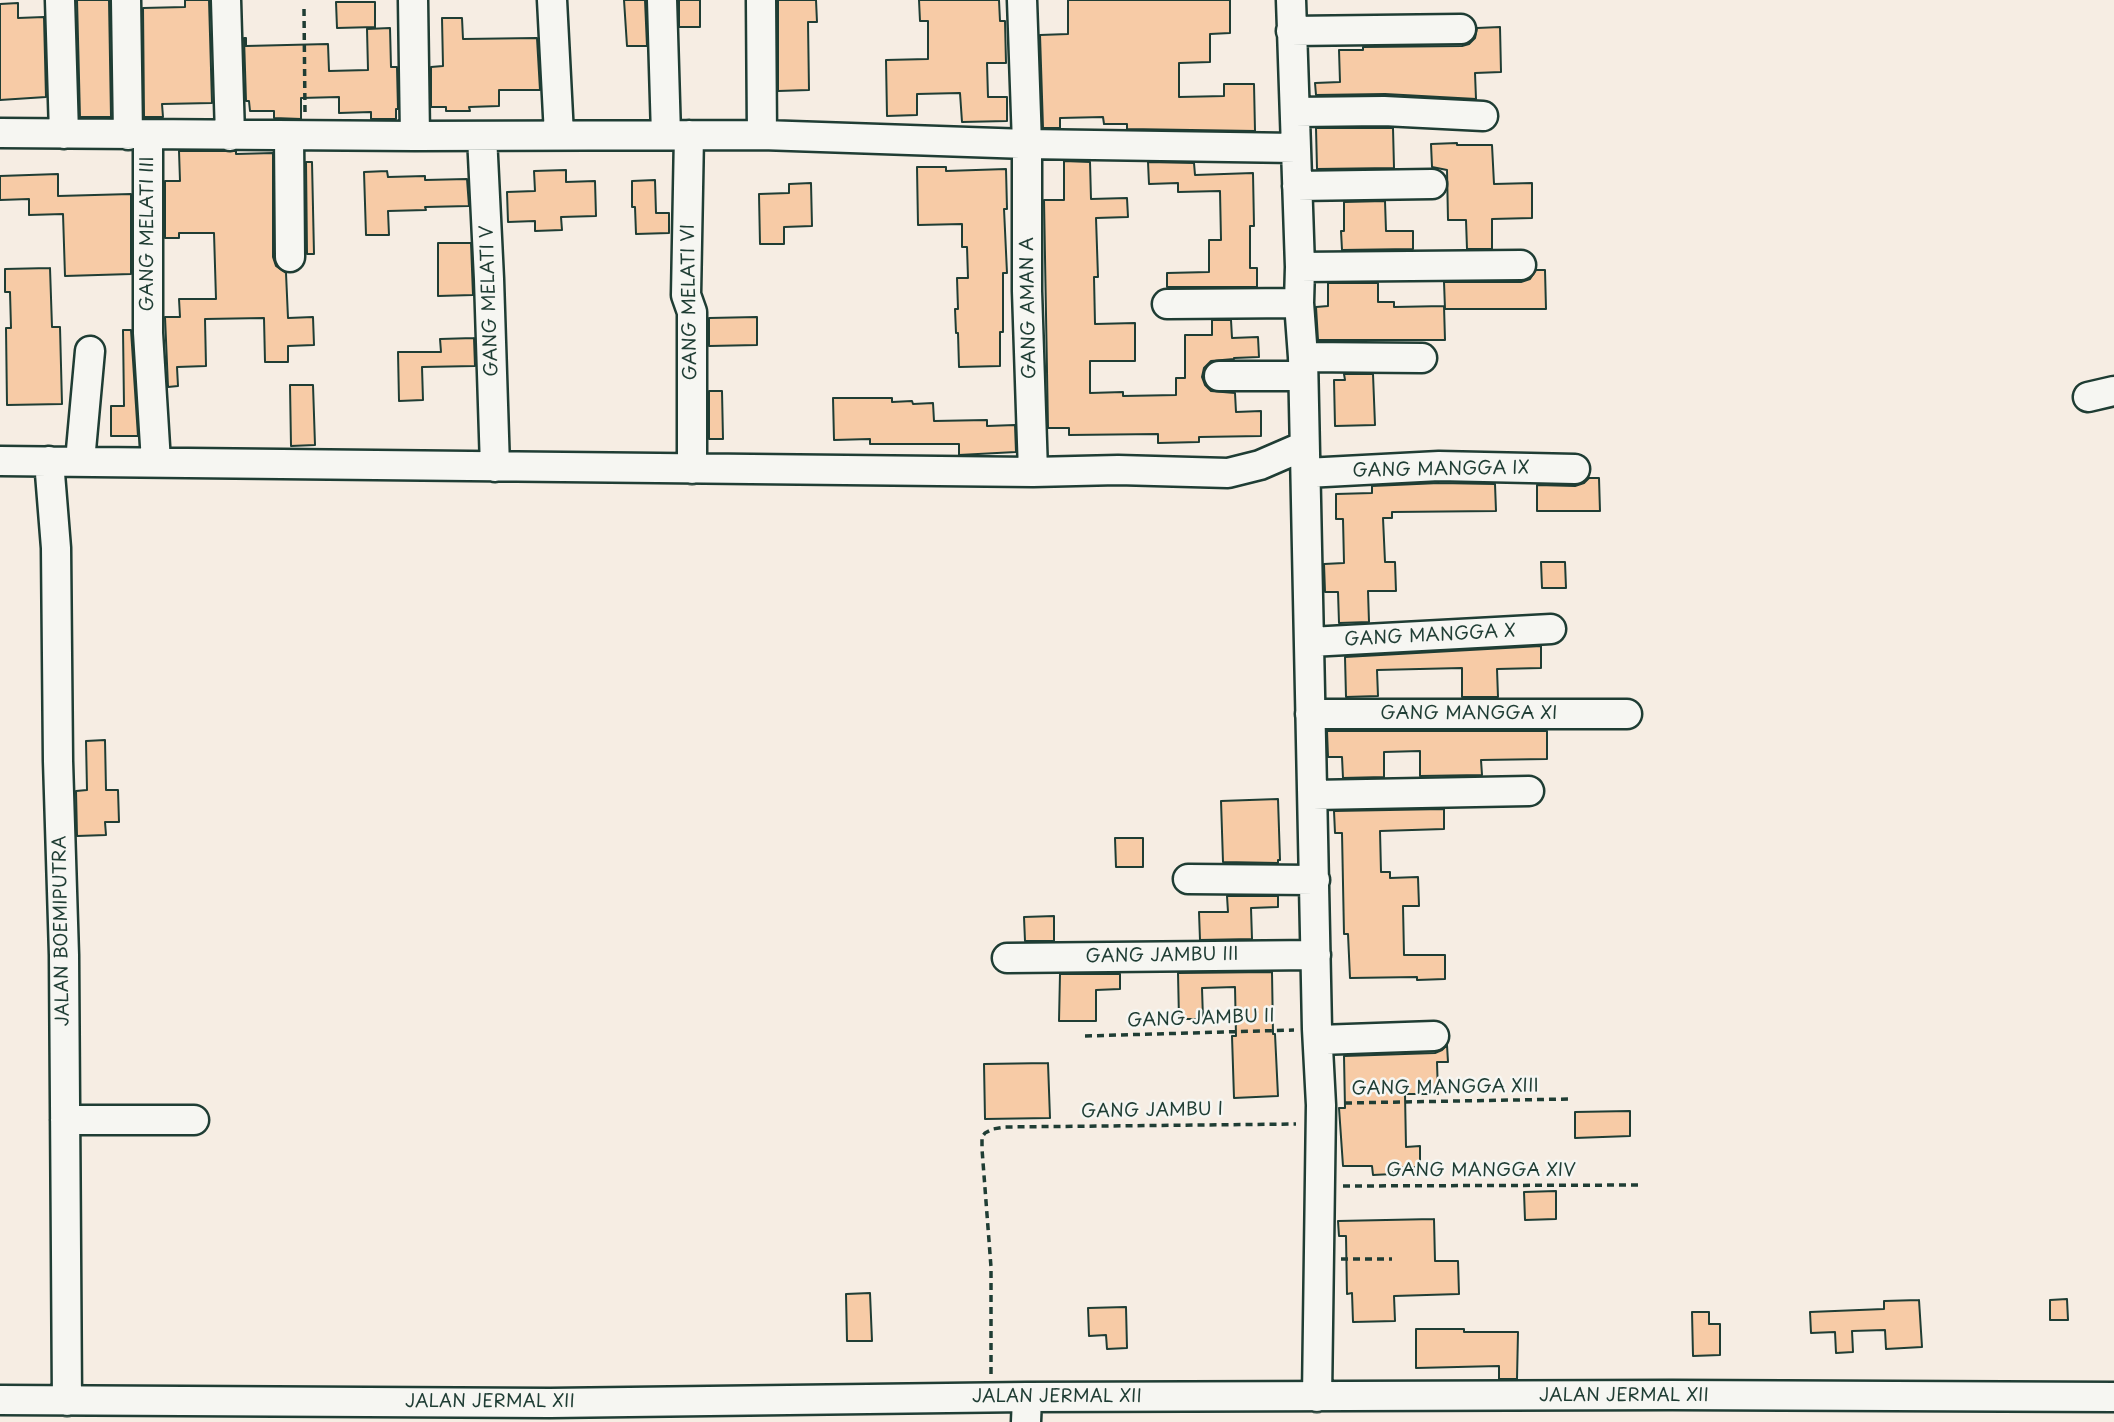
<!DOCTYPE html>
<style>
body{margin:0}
canvas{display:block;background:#f6ede3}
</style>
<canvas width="2114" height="1422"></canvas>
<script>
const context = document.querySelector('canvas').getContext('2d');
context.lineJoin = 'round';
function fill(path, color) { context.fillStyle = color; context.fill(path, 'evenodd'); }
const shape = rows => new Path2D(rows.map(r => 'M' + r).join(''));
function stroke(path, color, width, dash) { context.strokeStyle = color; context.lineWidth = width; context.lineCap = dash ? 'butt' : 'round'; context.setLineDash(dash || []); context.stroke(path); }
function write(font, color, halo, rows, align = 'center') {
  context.font = font + ' "Playpen Sans",sans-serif'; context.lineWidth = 5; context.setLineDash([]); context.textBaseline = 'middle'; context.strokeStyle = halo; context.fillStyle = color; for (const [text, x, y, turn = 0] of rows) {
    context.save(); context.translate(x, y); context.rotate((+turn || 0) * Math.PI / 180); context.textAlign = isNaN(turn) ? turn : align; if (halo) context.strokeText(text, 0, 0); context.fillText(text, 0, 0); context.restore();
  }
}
const building = shape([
 [77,0,109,0,111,117,80,117,77,0],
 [185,0,209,0,212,103,162,104,163,117,144,117,143,8,185,7,185,0],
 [624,0,645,0,647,46,627,46,624,0],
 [679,0,700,0,700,27,679,27,679,0],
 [778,0,816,0,817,22,808,22,809,90,778,91,778,0],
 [919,0,999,0,1000,21,1005,21,1006,63,987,63,988,97,1007,97,1007,121,962,122,960,93,917,94,917,115,887,116,886,60,928,59,928,21,920,21,919,0],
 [1068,0,1230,0,1230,33,1210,34,1210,62,1179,63,1179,97,1224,96,1224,84,1254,84,1255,131,1127,129,1127,124,1104,124,1103,117,1060,118,1060,128,1043,128,1040,35,1068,34,1068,0],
 [336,2,375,2,375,27,337,28,336,2],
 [18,3,18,18,44,17,46,97,0,100,0,4,18,3],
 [442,18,462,18,463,39,537,38,540,90,499,90,499,106,469,107,470,111,446,111,446,107,431,107,431,67,443,66,442,18],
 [1500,27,1501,72,1475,73,1476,99,1385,94,1316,95,1315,83,1340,82,1339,50,1363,50,1363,47,1462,46,1469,44,1475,38,1477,28,1500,27],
 [390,28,391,67,397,67,398,109,396,109,396,119,371,119,371,112,339,113,339,97,301,98,301,119,274,118,274,111,250,111,249,101,246,101,244,38,246,38,246,46,328,44,329,71,368,70,367,29,390,28],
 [1316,128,1393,128,1394,168,1317,169,1316,128],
 [1457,143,1457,145,1492,145,1494,184,1532,183,1532,218,1492,219,1492,249,1467,249,1466,220,1448,220,1447,170,1432,167,1431,144,1457,143],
 [179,151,236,151,236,154,273,153,273,257,276,266,286,273,288,318,313,317,314,345,288,346,288,362,265,362,264,318,205,319,206,366,177,367,178,386,168,387,165,317,180,317,179,299,216,299,214,233,179,233,179,238,165,238,165,181,180,181,179,151],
 [1064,161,1090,162,1091,199,1127,198,1128,217,1096,218,1098,277,1094,277,1095,324,1135,323,1135,361,1090,361,1090,393,1123,392,1123,396,1176,395,1176,378,1185,378,1185,335,1212,335,1212,320,1231,320,1232,338,1258,337,1259,357,1234,358,1234,359,1211,361,1204,368,1202,377,1205,385,1211,391,1235,393,1236,412,1261,411,1261,436,1199,437,1199,442,1158,443,1158,434,1069,435,1069,428,1048,428,1044,200,1064,200,1064,161],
 [306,162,312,162,314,254,307,254,306,162],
 [1148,162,1194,163,1195,175,1253,173,1254,226,1250,226,1250,268,1257,268,1257,287,1167,287,1167,273,1209,272,1209,240,1221,240,1220,191,1178,192,1178,183,1149,184,1148,162],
 [917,167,946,167,946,171,1006,169,1007,209,1004,209,1007,273,1003,273,1003,332,1000,332,1000,366,959,367,958,333,956,333,955,309,958,309,957,278,968,278,967,247,962,247,962,224,918,225,917,167],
 [566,170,566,182,595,181,596,216,561,217,562,230,535,231,535,221,508,222,507,192,535,191,534,171,566,170],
 [387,171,388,177,425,176,425,180,467,179,469,206,425,207,426,210,388,211,389,235,366,235,364,172,387,171],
 [58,174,58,196,131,194,131,274,65,276,63,214,29,215,29,199,0,200,0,176,58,174],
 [655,180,656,213,669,213,669,233,636,234,635,207,632,207,632,181,655,180],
 [811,183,812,226,784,227,784,244,760,244,759,194,789,193,789,184,811,183],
 [1385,201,1386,231,1413,231,1413,249,1342,250,1341,231,1344,231,1344,202,1385,201],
 [438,243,471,243,473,295,438,296,438,243],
 [50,268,52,327,60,327,62,404,7,405,6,328,11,328,10,292,5,292,5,269,50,268],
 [1536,270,1545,270,1546,309,1445,309,1444,282,1521,282,1530,279,1536,270],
 [1328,283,1378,283,1378,302,1394,302,1394,307,1444,306,1445,340,1318,340,1316,307,1328,306,1328,283],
 [757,317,757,345,709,346,709,318,757,317],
 [123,330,131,330,138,436,111,436,111,406,124,406,123,330],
 [474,338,475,366,422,367,423,400,399,401,398,352,441,352,440,339,474,338],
 [1344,374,1373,374,1375,425,1335,426,1334,380,1345,380,1344,374],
 [290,385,313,385,315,445,291,446,290,385],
 [709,391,722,391,723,439,709,439,709,391],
 [833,398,892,398,892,402,912,401,913,404,933,403,934,421,987,420,987,426,1015,425,1016,452,959,455,959,444,870,444,870,439,834,440,833,398],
 [1589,478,1599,478,1600,511,1537,511,1537,485,1575,486,1584,483,1589,478],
 [1439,483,1495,484,1496,511,1392,512,1392,518,1383,518,1385,562,1395,562,1396,591,1368,591,1369,622,1339,623,1338,592,1325,592,1324,564,1344,563,1343,519,1336,519,1336,494,1372,493,1372,486,1439,483],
 [1541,562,1565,562,1566,588,1542,588,1541,562],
 [1541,646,1541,668,1497,669,1498,697,1462,697,1462,668,1377,670,1378,696,1346,697,1345,657,1541,646],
 [1327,731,1547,731,1547,759,1481,760,1482,775,1420,776,1420,751,1384,752,1384,777,1343,778,1342,757,1328,757,1327,731],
 [105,740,106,790,118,790,119,822,105,822,106,835,77,836,76,791,87,790,86,741,105,740],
 [1278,799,1280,860,1278,860,1278,863,1223,862,1221,801,1278,799],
 [1444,809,1444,829,1380,831,1381,872,1390,872,1390,878,1418,877,1419,906,1403,906,1404,955,1445,955,1445,979,1417,980,1417,977,1350,978,1348,934,1344,934,1342,833,1335,833,1334,811,1444,809],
 [1115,838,1143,838,1143,867,1116,867,1115,838],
 [1227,896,1278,896,1278,907,1251,908,1252,939,1200,940,1199,912,1228,912,1227,896],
 [1054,916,1054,941,1025,941,1024,917,1054,916],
 [1272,972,1273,1034,1275,1034,1278,1096,1234,1098,1232,1036,1236,1036,1235,987,1202,988,1203,1019,1179,1019,1178,973,1272,972],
 [1060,974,1120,974,1120,989,1096,990,1096,1021,1059,1021,1060,974],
 [1447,1045,1448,1062,1437,1062,1438,1094,1405,1094,1406,1147,1420,1146,1420,1167,1393,1168,1393,1174,1373,1175,1372,1166,1343,1166,1339,1108,1345,1108,1344,1056,1435,1053,1442,1050,1447,1045],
 [1048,1063,1050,1118,985,1119,984,1064,1048,1063],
 [1630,1111,1630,1136,1575,1138,1575,1112,1630,1111],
 [1556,1191,1556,1219,1525,1220,1524,1192,1556,1191],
 [1434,1219,1435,1261,1458,1261,1459,1294,1394,1296,1395,1321,1353,1322,1352,1293,1347,1294,1346,1236,1339,1236,1338,1221,1434,1219],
 [870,1293,872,1341,847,1341,846,1294,870,1293],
 [2067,1299,2068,1320,2050,1320,2050,1300,2067,1299],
 [1919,1300,1922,1347,1886,1349,1885,1330,1852,1331,1853,1352,1836,1353,1835,1332,1811,1333,1810,1312,1884,1309,1884,1301,1919,1300],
 [1126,1307,1127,1348,1107,1349,1106,1335,1089,1336,1088,1308,1126,1307],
 [1692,1312,1709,1312,1709,1324,1720,1324,1720,1355,1693,1356,1692,1312],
 [1416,1329,1464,1329,1464,1332,1518,1332,1517,1379,1499,1379,1499,1366,1416,1368,1416,1329]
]);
fill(building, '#f7cba6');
stroke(building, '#1f3d34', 2);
const minor = shape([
 [60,0,64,134],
 [126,0,128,135],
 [226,0,230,136],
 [413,0,415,136],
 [552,0,559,135],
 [662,0,666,135],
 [761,0,762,135],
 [1022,0,1027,144,1027,291,1033,472],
 [1291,0,1300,267,1299,303,1303,357,1317,1029,1321,1105,1317,1397],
 [1291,31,1461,29],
 [1295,112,1384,111,1483,116],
 [0,133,415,136,762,135,1027,144,1296,148],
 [148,135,148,333,156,462],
 [689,135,686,295,692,312,692,469],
 [289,136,290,257],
 [482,136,489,279,495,467],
 [1297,186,1432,184],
 [1300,267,1521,265],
 [1167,304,1299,303],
 [1303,357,1422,358],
 [1219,376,1303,376],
 [2088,397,2114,391],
 [0,461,1033,472,1118,470,1228,473,1260,465,1304,446],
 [49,461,56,548,58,761,64,955,67,1401],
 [80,461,90,351],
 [1306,473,1439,466,1575,469],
 [1310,642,1551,629],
 [1310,714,1627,714],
 [1313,795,1529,791],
 [1188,879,1315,880],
 [1007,958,1316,955],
 [1319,1040,1434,1036],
 [65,1120,194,1120],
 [0,1400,550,1403,1027,1397,1672,1395,2114,1397],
 [1026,1422,1027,1397]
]);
stroke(minor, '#1f3d34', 33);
stroke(shape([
 [304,9,305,113],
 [1085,1036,1294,1030],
 [1345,1103,1570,1099],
 [1343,1186,1642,1185],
 [1341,1259,1392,1259],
 [991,1374,991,1267,982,1149,982,1137,985,1133,993,1129,1005,1127,1296,1124]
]), '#1f3d34', 3.5, [7, 5]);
stroke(minor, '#f6f6f2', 28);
write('18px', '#1f3d34', '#f6f6f2', [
 ["GANG MELATI III",148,234,-90],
 ["GANG MELATI V",490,301,-92],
 ["GANG MELATI VI",690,302,-91],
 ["GANG AMAN A",1029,308,-91],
 ["GANG MANGGA IX",1441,470,-1],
 ["GANG MANGGA X",1430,636,-3],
 ["GANG MANGGA XI",1469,714],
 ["JALAN BOEMIPUTRA",62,931,-91],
 ["GANG JAMBU III",1162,956,-1],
 ["GANG JAMBU II",1201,1019,-2],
 ["GANG MANGGA XIII",1445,1088,-1],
 ["GANG JAMBU I",1152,1111,-1],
 ["GANG MANGGA XIV",1481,1171],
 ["JALAN JERMAL XII",1624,1396],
 ["JALAN JERMAL XII",1057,1397],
 ["JALAN JERMAL XII",490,1402]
]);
</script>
